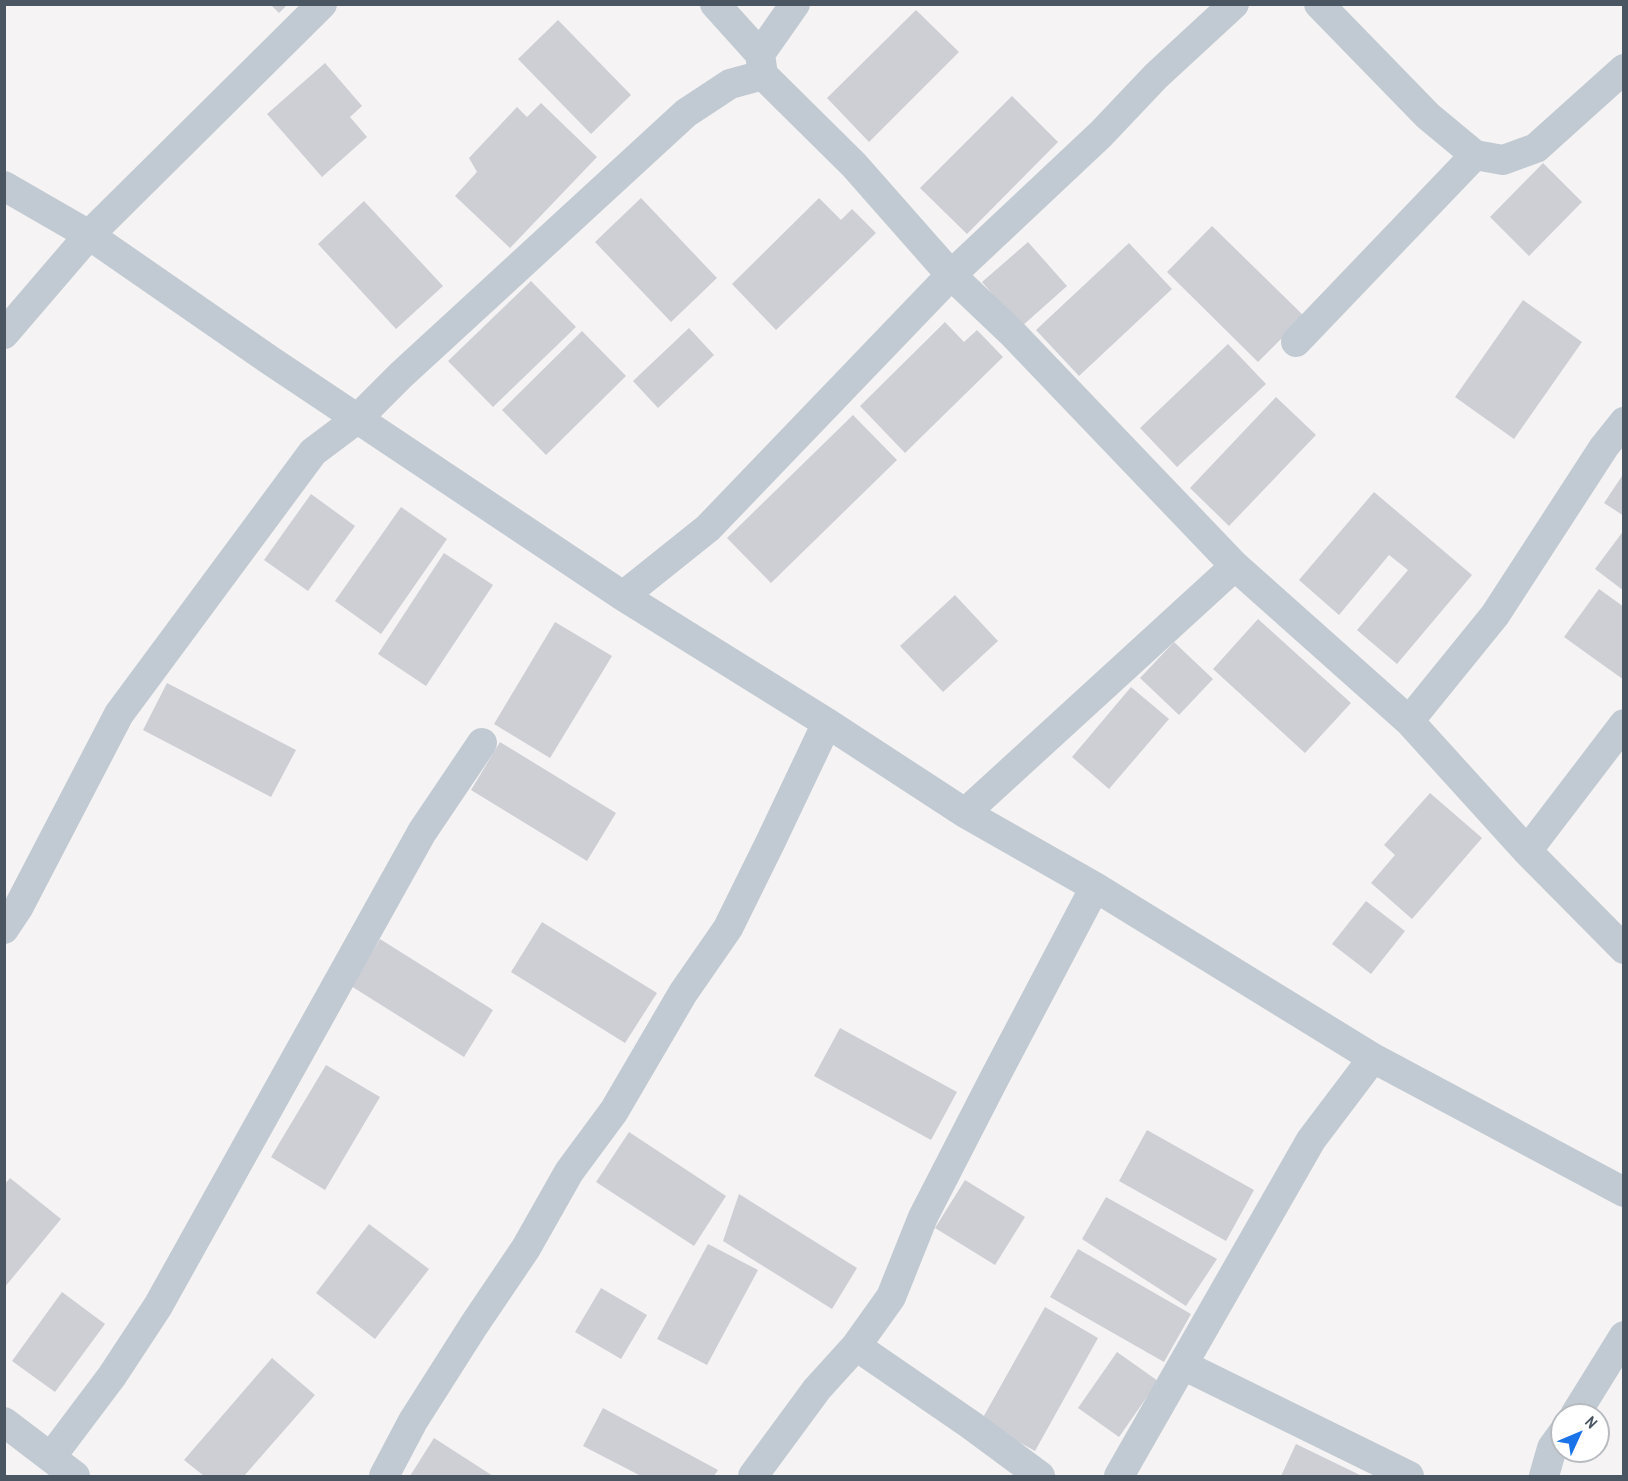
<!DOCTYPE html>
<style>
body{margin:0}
#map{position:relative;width:1628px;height:1481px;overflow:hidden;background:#f5f3f3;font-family:"Archivo Narrow",sans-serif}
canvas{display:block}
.frame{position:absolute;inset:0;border:6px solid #4a5661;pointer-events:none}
.north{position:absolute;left:1550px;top:1403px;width:60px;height:60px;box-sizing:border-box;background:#fff;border:2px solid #b7bbc0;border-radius:50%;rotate:46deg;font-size:16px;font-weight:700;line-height:24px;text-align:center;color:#4a5661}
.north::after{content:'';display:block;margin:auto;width:21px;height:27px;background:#1a73e8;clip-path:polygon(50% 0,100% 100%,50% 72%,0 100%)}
</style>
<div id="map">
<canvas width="1628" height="1481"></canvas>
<div class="frame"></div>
<div class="north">N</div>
</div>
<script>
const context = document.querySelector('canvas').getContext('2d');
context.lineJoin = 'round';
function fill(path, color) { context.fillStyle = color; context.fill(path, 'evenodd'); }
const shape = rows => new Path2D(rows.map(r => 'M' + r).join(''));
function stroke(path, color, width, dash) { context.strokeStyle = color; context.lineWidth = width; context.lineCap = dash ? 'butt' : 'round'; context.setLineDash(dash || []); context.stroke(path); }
fill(shape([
 [270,4,288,4,279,13],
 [916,10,959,52,869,142,827,98],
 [558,20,631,95,591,134,518,59],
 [325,63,362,106,350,117,367,137,322,177,267,114],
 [1012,96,1058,142,967,234,920,188],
 [541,103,597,157,510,248,455,196,477,172,469,158,517,107,527,117],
 [1543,163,1582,202,1529,256,1490,217],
 [641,198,717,278,671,322,595,242],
 [819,198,841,220,852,209,876,233,776,330,732,284],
 [364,201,443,286,396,329,318,244],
 [1212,226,1304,316,1258,362,1167,272],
 [1028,242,1067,286,1021,327,982,282],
 [1129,243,1172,289,1079,376,1036,330],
 [531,281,576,327,493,407,448,361],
 [1523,300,1582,342,1514,439,1455,397],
 [945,322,964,342,977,330,1003,357,905,453,860,406],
 [689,328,714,355,658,408,633,381],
 [582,331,626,376,546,455,502,410],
 [1228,344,1266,384,1177,467,1140,428],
 [1276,397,1316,435,1229,526,1190,488],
 [853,415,897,460,771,583,727,538],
 [1624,473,1624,516,1604,503],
 [1374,492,1472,575,1397,664,1357,630,1408,570,1389,555,1339,615,1299,580],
 [311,494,355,526,308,591,264,560],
 [401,507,447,539,381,634,335,601],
 [1624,530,1624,591,1595,569],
 [444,553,493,585,426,686,378,654],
 [1599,589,1624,607,1624,680,1564,637],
 [955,595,998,641,943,692,900,646],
 [1258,619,1351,703,1305,753,1213,669],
 [555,622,612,656,550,758,494,724],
 [1174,642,1213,679,1179,715,1140,678],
 [167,683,296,750,271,797,143,730],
 [1131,687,1169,719,1109,789,1072,757],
 [500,742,616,813,587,861,471,790],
 [1430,793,1482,838,1412,919,1371,883,1395,855,1384,845],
 [1366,901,1405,931,1371,974,1332,944],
 [542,922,657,993,625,1043,511,972],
 [380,939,493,1010,464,1057,351,986],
 [840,1028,957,1092,931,1140,814,1076],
 [326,1065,380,1097,325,1190,271,1157],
 [1147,1130,1254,1190,1226,1241,1119,1181],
 [629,1132,726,1196,694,1246,596,1182],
 [10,1178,61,1219,4,1288,4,1185],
 [965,1180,1025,1217,995,1265,935,1228],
 [739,1194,857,1268,832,1309,723,1241],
 [1106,1197,1217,1259,1186,1306,1082,1239],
 [369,1224,429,1269,375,1339,316,1293],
 [708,1244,758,1270,707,1365,657,1339],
 [1078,1249,1191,1314,1164,1362,1050,1297],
 [601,1288,647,1315,621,1359,575,1332],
 [62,1292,105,1324,55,1392,12,1361],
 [1045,1307,1098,1338,1035,1451,981,1421],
 [1117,1352,1158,1381,1119,1437,1078,1408],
 [272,1358,315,1395,244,1476,204,1476,184,1460],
 [603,1408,718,1470,714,1476,641,1476,583,1446],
 [434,1438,493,1476,410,1476],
 [1296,1444,1362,1476,1281,1476]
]), '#cdcfd5');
stroke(shape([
 [715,4,760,54,763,75,854,165,951,275,1013,334,1235,566,1409,721,1527,851,1624,949],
 [1319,4,1428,116,1475,155,1503,160,1536,148,1624,69],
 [760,54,795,4],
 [4,186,89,235,271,361,623,596,827,723,965,813,1095,887,1373,1058,1624,1192],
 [4,334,89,235,322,4],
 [1296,342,1475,155],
 [623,596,708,528,951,275,1101,134,1156,76,1234,4],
 [1409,721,1495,615,1604,447,1624,422],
 [965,813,1235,566],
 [1527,851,1624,724],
 [4,929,18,908,119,714,313,452,357,419,401,375,686,113,730,84,763,75],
 [856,1346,971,1425,1040,1476],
 [1183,1365,1409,1476],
 [1575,1415,1624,1336],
 [4,1422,75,1476],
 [51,1457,112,1376,158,1306,422,832,482,743],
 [384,1476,413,1421,474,1325,526,1248,569,1172,614,1111,683,993,728,928,770,843,827,723],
 [753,1476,817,1389,856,1346,891,1297,923,1217,995,1077,1095,887],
 [1119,1476,1311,1140,1373,1058],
 [1544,1476,1552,1448,1562,1434]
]), '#c1cad2', 30);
</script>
